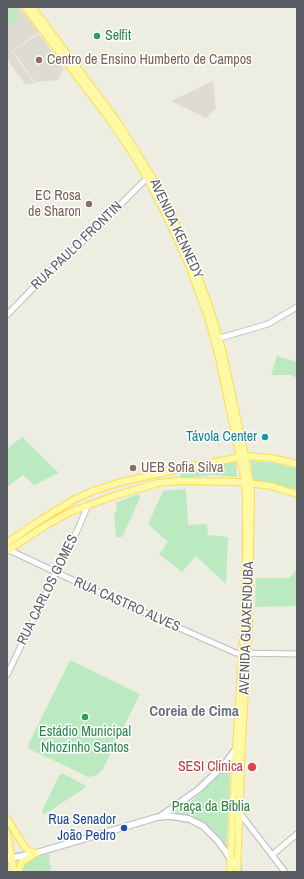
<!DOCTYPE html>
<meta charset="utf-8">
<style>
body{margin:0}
#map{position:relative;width:304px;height:879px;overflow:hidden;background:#eeede1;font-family:"Archivo Narrow",sans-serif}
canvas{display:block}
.frame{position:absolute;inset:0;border:8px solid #5a5d64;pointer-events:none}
</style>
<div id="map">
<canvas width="304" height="879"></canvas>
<div class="frame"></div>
</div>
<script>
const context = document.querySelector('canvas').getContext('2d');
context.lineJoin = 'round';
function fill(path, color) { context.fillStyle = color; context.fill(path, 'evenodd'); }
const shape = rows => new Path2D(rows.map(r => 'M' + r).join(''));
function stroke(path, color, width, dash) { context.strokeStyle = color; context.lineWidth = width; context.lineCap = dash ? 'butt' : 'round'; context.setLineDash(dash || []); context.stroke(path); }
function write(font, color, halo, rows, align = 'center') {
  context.font = font + ' "Archivo Narrow",sans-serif'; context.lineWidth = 3; context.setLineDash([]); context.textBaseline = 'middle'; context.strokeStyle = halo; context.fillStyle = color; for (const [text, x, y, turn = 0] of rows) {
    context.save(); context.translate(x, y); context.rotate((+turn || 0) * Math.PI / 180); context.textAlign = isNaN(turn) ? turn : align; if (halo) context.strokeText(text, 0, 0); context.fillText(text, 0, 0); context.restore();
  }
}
fill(shape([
 [7,7,19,7,39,32,12,51,34,83,25,84,7,59],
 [39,34,64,69,58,80,35,82,13,51],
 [213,81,216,108,206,118,171,101]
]), '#dedcd0');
fill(shape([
 [9,7,14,7,20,17,7,27,7,9],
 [277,356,297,362,297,378,291,375,271,375],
 [22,437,59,473,34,485,23,475,7,487,7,449],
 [251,461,274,463,297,469,297,490,253,480],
 [236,462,237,477,214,475,182,478,180,476,181,472],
 [186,489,188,525,207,524,208,535,228,537,226,584,196,556,182,572,159,554,168,542,148,524,163,491],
 [138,494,140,498,122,537,116,537,114,513,117,511,116,503],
 [297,568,297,606,255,607,256,578,290,578],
 [70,660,140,694,103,769,97,775,89,777,29,749,28,745],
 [230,765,229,805,226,848,212,830,200,820,175,812,192,801],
 [60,774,64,774,86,786,85,788,45,814,43,814,42,811],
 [49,854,51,872,22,872,24,865,32,858]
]), '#bbe9c0');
const tertiary = shape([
 [7,315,41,280,92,233,147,178],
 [220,338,268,324,297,307],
 [9,550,98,592,236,653,297,654],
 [7,675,56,572,78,529,88,505],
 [239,812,285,872],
 [272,855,297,834]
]);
const secondary = shape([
 [161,816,199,789,224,765,236,749],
 [7,859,36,853,158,817,170,816,189,819,203,826,218,841,238,869]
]);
const primary = shape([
 [25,7,113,124,133,154,147,178,166,215,188,263,209,320,219,358,245,482,246,497,246,550,244,624,235,766,230,872],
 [32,7,117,121,150,174,174,219,192,261,209,306,222,349,245,456,251,492,249,623,242,740,237,872],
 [7,543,39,521,75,499,93,491,118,483,156,474,245,456,271,458,297,464],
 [7,551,45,526,70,512,114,496,158,483,179,481,239,482,271,486,297,494],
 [7,819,24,846,29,851,36,853],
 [7,833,14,872],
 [18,872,22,862,36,853]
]);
stroke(tertiary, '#bcbec4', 7);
stroke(secondary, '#bcbfc7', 8);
stroke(primary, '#fedd4b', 8);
stroke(tertiary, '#fff', 5);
stroke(secondary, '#fff', 5.5);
stroke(primary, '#fff9a6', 6);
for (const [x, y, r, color] of [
 [97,36,4,"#2e9e5b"],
 [39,60,4,"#8d6e63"],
 [89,204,4,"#8d6e63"],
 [265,437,4,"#0f9aa8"],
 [133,468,4,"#8d6e63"],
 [85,717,4,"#2e9e5b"],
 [252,767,5,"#e0444e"],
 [124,828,4,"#1a4fb4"]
]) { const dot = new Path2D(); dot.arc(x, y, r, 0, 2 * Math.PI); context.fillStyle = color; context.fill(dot); stroke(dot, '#fff', 1.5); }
write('14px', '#27864d', '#fff', [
 ["Selfit",105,36],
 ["Estádio Municipal",85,732,"center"],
 ["Nhozinho Santos",85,748,"center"]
], 'left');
write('14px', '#785e54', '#fff', [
 ["Centro de Ensino Humberto de Campos",47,60],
 ["EC Rosa",81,196,"right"],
 ["de Sharon",81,212,"right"],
 ["UEB Sofia Silva",141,468]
], 'left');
write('14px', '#5a5d64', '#fff', [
 ["AVENIDA KENNEDY",176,229,65],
 ["RUA PAULO FRONTIN",77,246,-44],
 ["RUA CARLOS GOMES",48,590,-64],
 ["RUA CASTRO ALVES",127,605,24],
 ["AVENIDA GUAXENDUBA",247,628,-88]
]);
write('14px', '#0d838f', '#fff', [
 ["Távola Center",257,437]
], 'right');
write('14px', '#be3a42', '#fff', [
 ["SESI Clínica",243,767]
], 'right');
write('14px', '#2c8238', '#fff', [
 ["Praça da Bíblia",211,807]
]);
write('14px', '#164399', '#fff', [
 ["Rua Senador",116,820],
 ["João Pedro",116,836]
], 'right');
write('bold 15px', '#6b6f76', '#fff', [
 ["Coreia de Cima",194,712]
]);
</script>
